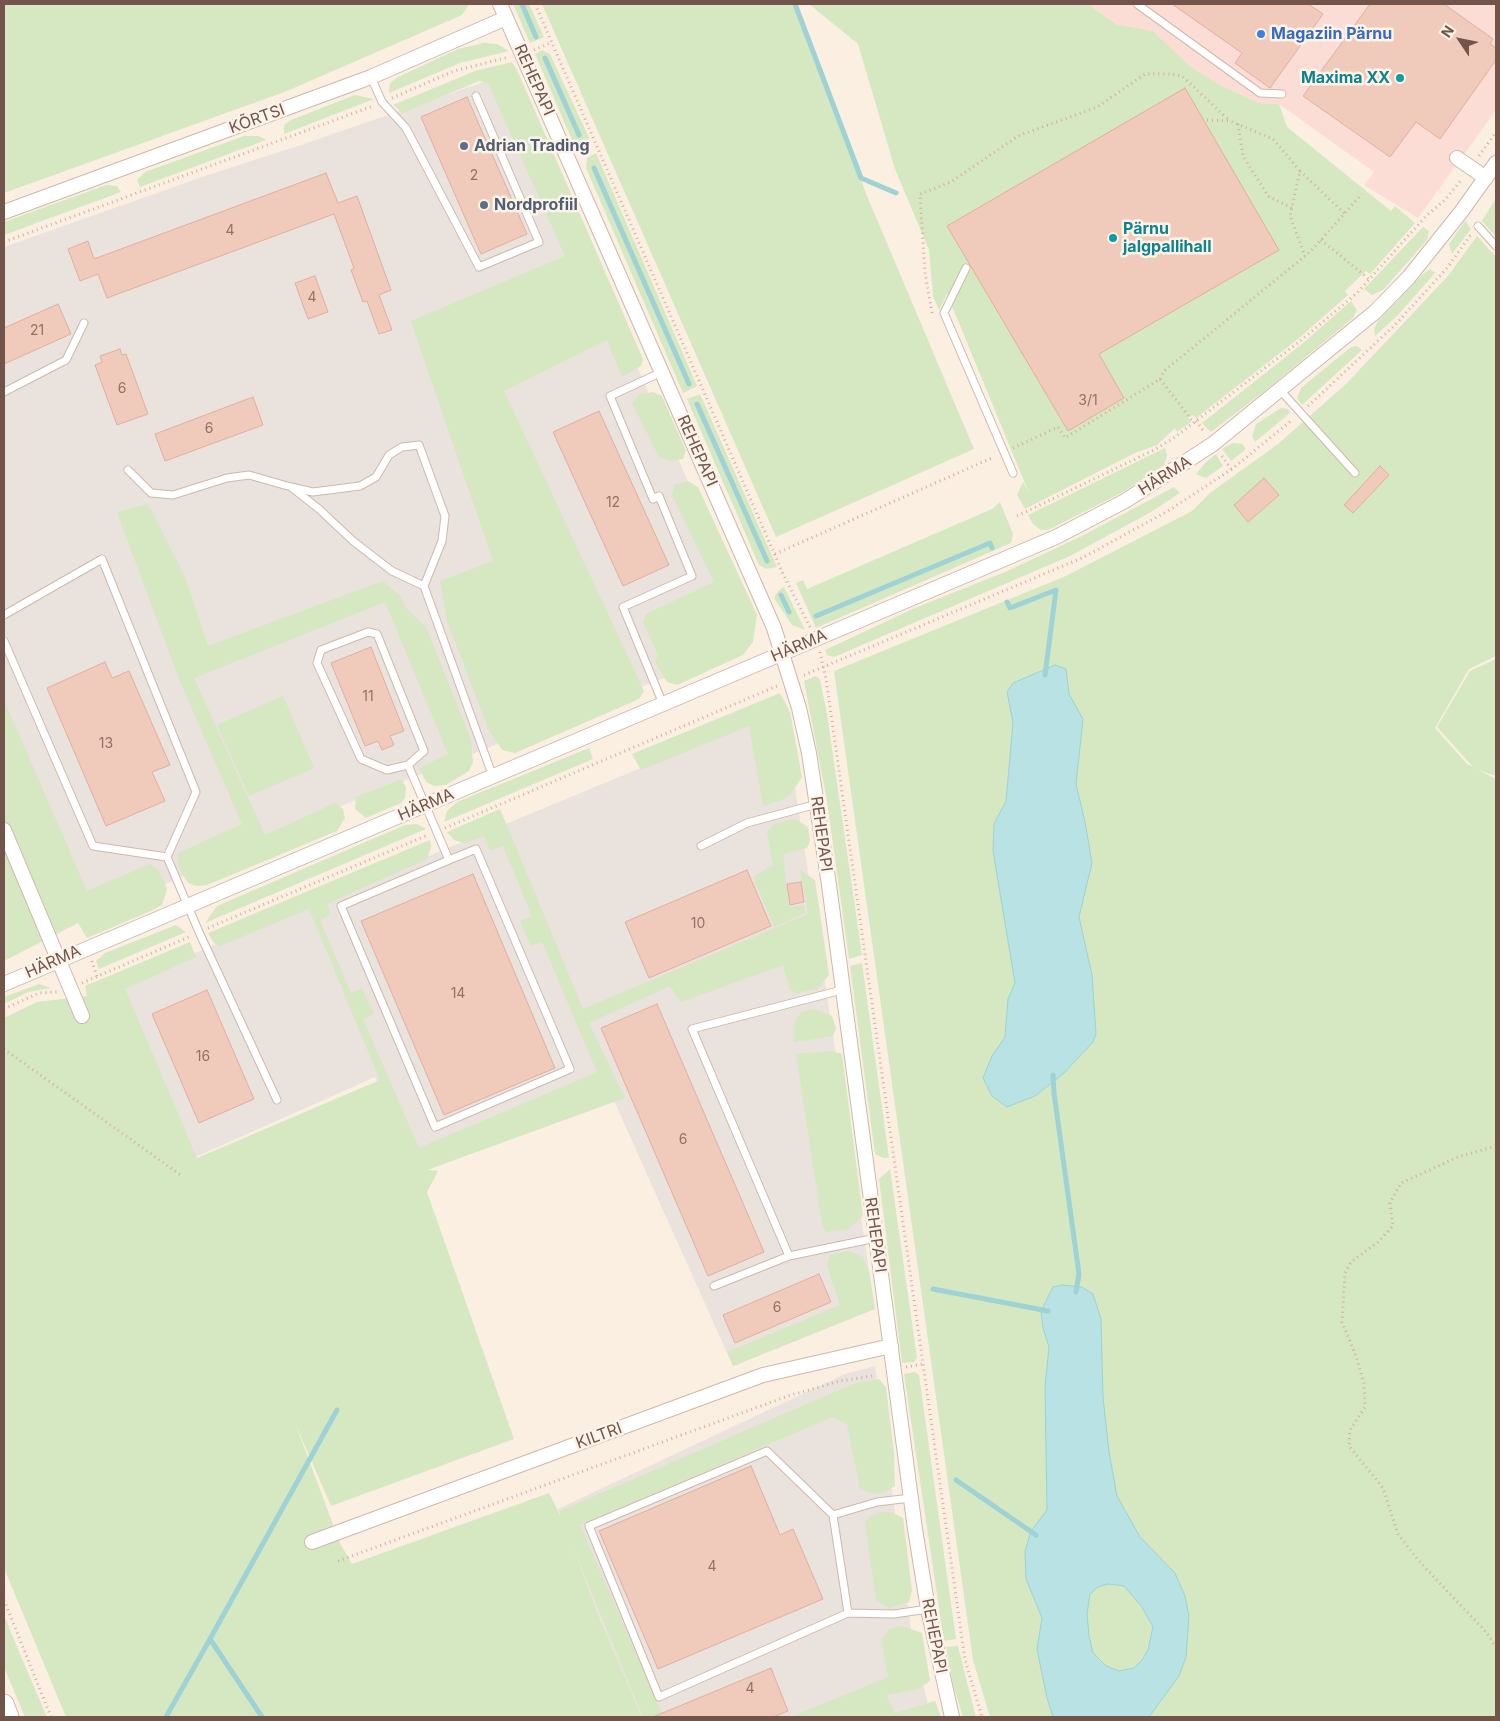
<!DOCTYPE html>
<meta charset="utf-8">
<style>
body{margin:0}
#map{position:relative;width:1500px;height:1721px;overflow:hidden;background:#fbefe2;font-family:Inter,sans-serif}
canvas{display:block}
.frame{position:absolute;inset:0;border:5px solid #72544a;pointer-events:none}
.north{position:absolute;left:1435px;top:15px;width:50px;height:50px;-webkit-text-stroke:4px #fef3e8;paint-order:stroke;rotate:304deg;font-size:14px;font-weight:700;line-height:20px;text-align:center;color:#72544a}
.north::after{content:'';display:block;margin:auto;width:18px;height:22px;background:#72544a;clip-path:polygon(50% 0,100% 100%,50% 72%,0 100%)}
</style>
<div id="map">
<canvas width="1500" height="1721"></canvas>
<div class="frame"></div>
<div class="north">N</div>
</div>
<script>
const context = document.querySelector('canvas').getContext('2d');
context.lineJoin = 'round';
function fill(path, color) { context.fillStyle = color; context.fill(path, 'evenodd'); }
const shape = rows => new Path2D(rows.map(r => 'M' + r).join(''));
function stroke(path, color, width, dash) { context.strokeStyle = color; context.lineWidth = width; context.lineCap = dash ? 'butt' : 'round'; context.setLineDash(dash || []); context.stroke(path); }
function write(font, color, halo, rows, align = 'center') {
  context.font = font + ' Inter,sans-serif'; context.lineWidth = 5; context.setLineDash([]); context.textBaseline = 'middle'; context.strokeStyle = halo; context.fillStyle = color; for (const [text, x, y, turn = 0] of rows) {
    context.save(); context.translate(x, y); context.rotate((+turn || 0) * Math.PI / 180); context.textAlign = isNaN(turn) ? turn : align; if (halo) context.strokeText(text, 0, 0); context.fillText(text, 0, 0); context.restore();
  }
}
fill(shape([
 [1088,4,1496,4,1496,110,1418,218,1364,185,1374,172,1279,104,1259,103,1218,84,1190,66,1153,31,1116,24]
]), '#fbddd6');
fill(shape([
 [507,74,751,623,740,648,348,803,84,920,4,737,4,247,208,175,301,145],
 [783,709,875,1309,733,1366,615,1103,606,1098,425,1171,408,1145,375,1077,182,1163,108,989],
 [875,1366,913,1644,931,1717,642,1717,597,1612,558,1509,845,1374]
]), '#eae2dd');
fill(shape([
 [4,4,469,4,462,15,287,91,4,193],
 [513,4,529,4,544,37,530,43],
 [542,4,795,4,867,196,974,449,776,537],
 [809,4,1088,4,1116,24,1153,31,1190,66,1218,84,1259,103,1279,104,1287,127,1391,211,1395,206,1415,223,1370,274,1366,271,1345,291,1348,295,1298,339,1196,418,1193,415,1188,418,1191,422,1177,432,1175,428,1157,445,1135,453,1025,509,1017,495,1023,482,1029,493,947,294,939,310,933,296,929,250,895,169,858,44],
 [484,43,497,44,509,51,460,63,389,93,390,83,398,77,458,49],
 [542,50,550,54,591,142,581,146,572,140,535,54],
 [512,62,518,72,643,359,641,366,622,377,607,340,504,391,644,691,639,699,515,753,502,750,489,730,447,621,440,581,493,561,411,321,565,256,488,83,479,81,403,113,393,105,475,71],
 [355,95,374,99,284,134,284,125,291,120],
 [244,136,259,136,266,140,140,187,137,180,145,172],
 [596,153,697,386,683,393,586,168,587,158],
 [106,185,117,186,121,192,4,235,4,222],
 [1496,198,1496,237,1482,221],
 [1465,221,1471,229,1452,254,1449,244],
 [1423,227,1429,231,1427,240,1383,290,1372,295,1364,289],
 [1477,236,1496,257,1496,656,1469,669,1435,728,1467,764,1473,767,1437,727,1470,671,1496,659,1496,776,1478,770,1496,779,1496,1717,990,1717,973,1660,834,671,1066,576,1192,511,1210,493,1278,444,1346,384,1448,276],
 [1430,269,1435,273,1397,316,1375,336,1374,329,1378,321,1422,275],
 [1351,301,1357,310,1353,318,1266,390,1211,432,1202,423,1302,344],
 [1357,346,1362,350,1302,405,1297,398,1301,388,1351,347],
 [653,392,662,396,686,451,683,459,670,461,659,457,632,403,640,394],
 [700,394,777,567,766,569,759,565,687,399],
 [1281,408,1288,409,1290,413,1255,442,1252,436,1256,424],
 [1233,443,1242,444,1246,449,1231,461,1222,449],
 [1165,448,1167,456,1164,465,1123,492,1048,530,1041,530,1033,524,1028,515],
 [1216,454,1223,466,1206,478,1196,474,1205,463],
 [688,481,698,487,757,615,753,642,743,655,677,685,667,682,655,662,658,655,643,622,646,614,714,582,672,495,674,485],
 [1174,487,1180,493,1151,512,1070,556,834,657,827,655,825,650,915,608,1005,572,1082,536],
 [1000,502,1013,534,1011,543,816,628,796,583,803,580,807,589,992,509],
 [148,504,185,577,208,646,383,581,400,596,407,609,426,627,471,740,473,762,469,771,446,785,434,786,426,782,419,768,448,754,385,602,194,678,265,835,335,803,343,809,345,818,337,831,207,885,197,886,188,883,179,868,178,853,242,824,179,679,117,512],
 [784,587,805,630,792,625,774,598,778,591],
 [816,676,820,680,827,714,862,955,849,959,827,801,804,681],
 [780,693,790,712,802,777,791,794,782,800,763,806,749,726,641,770,632,754],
 [283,696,314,768,249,796,217,725],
 [4,700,87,891,150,864,159,871,167,889,162,905,153,910,87,938,78,923,4,961],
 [589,748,593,759,444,822,447,811,457,802],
 [402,779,406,788,405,798,401,803,366,818,355,809,356,797],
 [500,809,583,1009,808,914,800,870,815,880,829,975,817,989,796,993,790,990,783,965,681,1002,670,986,589,1023,625,1098,427,1170,438,1171,427,1192,514,1439,331,1506,295,1423,340,1543,352,1564,549,1493,560,1515,560,1511,853,1384,879,1379,886,1387,894,1453,895,1486,880,1494,866,1492,860,1488,847,1424,832,1417,580,1525,662,1713,669,1709,673,1717,643,1717,571,1542,597,1612,642,1717,66,1717,4,1568,4,1018,37,1002,87,996,85,986,190,942,196,957,125,989,197,1158,380,1080,309,909,220,946,214,943,208,933,430,840,431,848,427,859,327,904,331,914,320,920,351,993,362,988,374,1014,363,1019,419,1148,597,1072,542,942,531,946,520,921,532,916,503,846,490,851,484,836,465,843,454,840,447,832],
 [795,819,808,827,810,841,807,848,783,854,789,907,804,905,805,913,774,927,753,877,773,865,767,832,774,824],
 [417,824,426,829,205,923,217,906,405,825],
 [176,925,186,932,99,969,96,961,105,953],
 [862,963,889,1158,883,1158,875,1154,850,966],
 [39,984,51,988,28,992,4,1004,4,997],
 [814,1009,832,1016,836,1028,833,1036,794,1042,794,1023,801,1012],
 [831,1051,842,1054,863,1216,848,1229,826,1232,822,1224,796,1054],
 [890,1169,917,1358,914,1362,902,1363,879,1179],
 [849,1251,863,1257,869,1272,875,1309,733,1366,727,1352,840,1305,827,1266,830,1255],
 [915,1372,919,1375,956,1639,944,1641,904,1374],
 [881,1512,891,1512,903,1518,912,1591,909,1602,889,1608,876,1600,865,1523,871,1516],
 [4,1615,17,1647,47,1717,25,1717,4,1667],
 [902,1626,922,1633,930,1681,918,1689,886,1695,895,1713,935,1701,941,1717,891,1717,890,1714,885,1717,791,1717,888,1677,881,1639,890,1629],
 [958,1646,975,1714,976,1717,963,1717,953,1684,946,1647]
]), '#d5e8c1');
const water = shape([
 [1055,665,1066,669,1069,694,1083,719,1076,784,1085,822,1092,863,1079,917,1092,975,1096,1034,1093,1042,1063,1074,1035,1096,1007,1107,992,1096,983,1078,992,1056,1005,1037,1008,999,1015,983,993,851,994,824,1006,801,1013,723,1007,692,1013,683,1055,665],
 [1062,1285,1082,1287,1093,1294,1101,1319,1103,1397,1109,1452,1117,1496,1140,1537,1175,1573,1185,1596,1189,1616,1186,1657,1179,1676,1149,1717,1053,1717,1047,1698,1037,1649,1042,1618,1026,1579,1025,1551,1031,1531,1047,1510,1045,1387,1049,1347,1043,1328,1041,1311,1053,1287,1062,1285],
 [1108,1584,1124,1586,1142,1607,1153,1627,1148,1650,1142,1660,1134,1668,1119,1671,1106,1666,1093,1653,1089,1636,1087,1614,1090,1594,1098,1587,1108,1584]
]);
fill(water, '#b8e2e4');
stroke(water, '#9ed2d5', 1);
stroke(shape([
 [522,4,536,37],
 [795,4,861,178,896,193],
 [545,58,579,135],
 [594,168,689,384],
 [697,404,767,561],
 [781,595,789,612],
 [1007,602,1010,608,1056,590,1045,675],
 [816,616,990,543,992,548],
 [1053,1075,1054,1093,1079,1274,1076,1292],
 [933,1289,1048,1311],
 [956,1480,1036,1535],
 [166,1717,210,1639],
 [262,1717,210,1639,337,1410]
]), '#9ed2d5', 5);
const building = shape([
 [1172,4,1308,4,1323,14,1270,88,1235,63,1242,53,1172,4],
 [1370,4,1444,4,1493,39,1490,44,1496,48,1496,60,1440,139,1416,122,1390,157,1303,96,1370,4],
 [1185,88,1279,250,1099,354,1124,398,1068,431,947,226,1185,88],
 [467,97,527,234,481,254,421,117,467,97],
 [326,173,338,203,357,196,391,290,379,295,392,330,379,334,367,301,363,302,351,270,354,268,334,214,107,298,98,274,80,281,68,249,88,241,94,259,326,173],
 [315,276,328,312,308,319,295,283,315,276],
 [58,304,71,334,4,364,4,328,58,304],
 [120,349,122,355,126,354,148,414,117,425,95,365,102,362,100,356,120,349],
 [253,397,263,425,165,461,155,434,253,397],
 [599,411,669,565,623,586,553,432,599,411],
 [1380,466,1389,475,1353,513,1344,505,1380,466],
 [1264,478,1279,495,1248,522,1234,505,1264,478],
 [371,647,404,731,390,736,394,745,382,750,378,741,365,746,331,663,371,647],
 [105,662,112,678,129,671,170,765,152,772,165,801,106,826,47,688,105,662],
 [747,870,771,926,649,978,625,922,747,870],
 [473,874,555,1068,444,1115,361,921,473,874],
 [801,882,804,902,790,905,787,884,801,882],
 [207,990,254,1099,199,1123,152,1014,207,990],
 [657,1004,764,1252,708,1276,601,1028,657,1004],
 [819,1274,831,1302,735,1343,723,1315,819,1274],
 [751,1466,780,1535,793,1529,823,1599,658,1669,599,1531,751,1466],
 [771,1668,788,1711,773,1717,653,1717,771,1668]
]);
fill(building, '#f0cabb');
stroke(building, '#e2af9c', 1);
const service = shape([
 [1137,4,1260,93,1282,94],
 [371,77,382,102,406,128,479,267,539,242,476,96],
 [1478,226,1496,246],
 [966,268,944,313,1013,473],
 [662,372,610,396,653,499,659,496,692,576,623,607,663,704],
 [1281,391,1355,473],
 [4,392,66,360,84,323],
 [128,470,151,493,173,495,227,478,249,475,291,487,319,509,353,541,392,571,424,586,442,541,445,516,419,445,402,447,389,455,376,477,360,486,313,492,291,487],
 [424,586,493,777],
 [4,615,102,559,196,792,167,857,199,932,277,1100],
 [4,641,93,846,167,857],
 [408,765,387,770,361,759,317,663,321,650,368,632,377,634,424,751,408,765,449,860,476,849,570,1069,435,1127,341,906,449,860],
 [701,846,747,823,817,804],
 [789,1256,876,1238],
 [714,1286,789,1256,692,1029,842,990],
 [833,1515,767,1451,589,1526,659,1697,848,1613,833,1515,877,1502,911,1498],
 [848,1613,894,1614,928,1609]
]);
const minor = shape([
 [500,4,774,628,799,708,809,753,829,885,915,1529,928,1609,952,1717],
 [1457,158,1486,178],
 [4,212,371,77,506,18],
 [4,830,82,1016],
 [4,984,1056,537,1125,501,1213,444,1375,312,1409,277,1461,212,1496,163],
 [312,1542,763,1375,891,1346]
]);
const secondary = shape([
 [4,1704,9,1717]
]);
stroke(service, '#ceb8ac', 9);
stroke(minor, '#ceb8ac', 16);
stroke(secondary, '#d1b7aa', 21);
stroke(shape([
 [535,4,784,576,810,627],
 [534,50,552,42],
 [392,98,454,71,509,57],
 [1207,120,1230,121,1273,139,1300,171,1290,216,1305,256],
 [1238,124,1243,156,1268,196,1292,208],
 [1479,156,1496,132],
 [1300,171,1345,214],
 [1321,240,1369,279],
 [4,242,373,106],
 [932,313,925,273,920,194,951,182,1018,136,1097,107,1145,74,1171,74,1182,76,1230,121],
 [1160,379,1164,371,1310,252,1362,194],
 [1308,406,1394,326,1447,268,1472,233],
 [1196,421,1205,433],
 [1013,448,1058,427,1065,438,1160,379,1194,423],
 [1222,456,1231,469],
 [1017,516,1156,449,1175,437,1299,342,1357,293,1426,216,1445,200,1462,179],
 [775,554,994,457],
 [820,652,826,679,965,1660,982,1717],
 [804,675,1082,558,1168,511,1232,469,1292,420],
 [445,828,777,686],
 [208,928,428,835],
 [92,961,97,977],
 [82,983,191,936],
 [4,1009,39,993,57,992],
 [4,1049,182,1176],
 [1496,1146,1458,1157,1401,1183,1390,1203,1393,1226,1378,1242,1351,1262,1345,1273,1342,1322,1356,1356,1364,1383,1365,1407,1350,1430,1349,1446,1383,1488,1398,1534,1418,1560,1486,1632,1496,1647],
 [906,1367,923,1364],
 [338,1561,788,1396,840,1381,872,1376],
 [4,1600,51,1717]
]), '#d4ae9e', 3, [1, 4]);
stroke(service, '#fff', 7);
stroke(minor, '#fff', 14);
stroke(secondary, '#fff', 19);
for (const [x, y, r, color] of [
 [1261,34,5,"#3f7fe0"],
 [1400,78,5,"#0f9aa8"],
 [464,146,5,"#5c6f8a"],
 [484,205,5,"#5c6f8a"],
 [1113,238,5,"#0f9aa8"]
]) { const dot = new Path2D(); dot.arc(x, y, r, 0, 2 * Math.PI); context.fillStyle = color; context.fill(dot); stroke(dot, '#fef3e8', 2); }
write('14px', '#927266', null, [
 ["2",474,176],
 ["4",230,231],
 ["4",312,298],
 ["21",37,331],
 ["6",122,389],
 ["3/1",1088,401],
 ["6",209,429],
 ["12",613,503],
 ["11",368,697],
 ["13",106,744],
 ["10",698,924],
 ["14",458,994],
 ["16",203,1057],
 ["6",683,1140],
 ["6",777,1308],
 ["4",712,1567],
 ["4",750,1689]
]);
write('bold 16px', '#366cbe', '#fef3e8', [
 ["Magaziin Pärnu",1271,34]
], 'left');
write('bold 16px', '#0d838f', '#fef3e8', [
 ["Maxima XX",1390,78],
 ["Pärnu",1123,229,"left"],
 ["jalgpallihall",1123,247,"left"]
], 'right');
write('16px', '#72544a', '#fef3e8', [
 ["REHEPAPI",534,80,66],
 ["KÕRTSI",257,119,-20],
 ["REHEPAPI",697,451,66],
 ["HÄRMA",1165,476,-32],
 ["HÄRMA",799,646,-23],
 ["HÄRMA",426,805,-23],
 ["REHEPAPI",821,834,82],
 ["HÄRMA",53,962,-24],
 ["REHEPAPI",875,1235,82],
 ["KILTRI",599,1436,-20],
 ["REHEPAPI",934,1636,79]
]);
write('bold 16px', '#4e5e75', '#fef3e8', [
 ["Adrian Trading",474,146],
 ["Nordprofiil",494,205]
], 'left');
</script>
